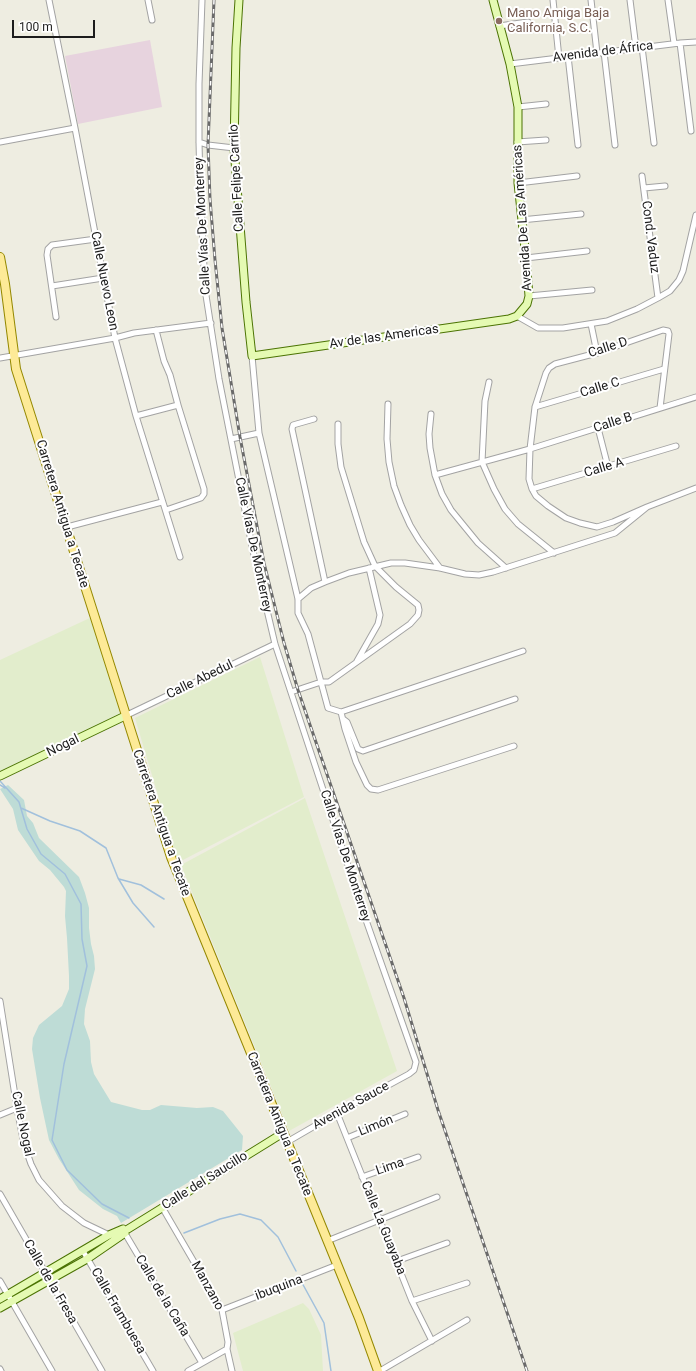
<!DOCTYPE html>
<meta charset="utf-8">
<style>
body{margin:0}
#map{position:relative;width:696px;height:1371px;overflow:hidden;background:#eeede1;font-family:Roboto,sans-serif}
canvas{display:block}
.scale{position:absolute;left:12px;top:20px;width:83px;height:18px;box-sizing:border-box;border:2px solid #1c1c1c;border-top:0;padding-left:5px;font-size:12px;line-height:14px;white-space:nowrap;color:#1c1c1c;-webkit-text-stroke:3px #fff;paint-order:stroke}
</style>
<div id="map">
<canvas width="696" height="1371"></canvas>
<div class="scale">100 m</div>
</div>
<script>
const context = document.querySelector('canvas').getContext('2d');
context.lineJoin = 'round';
function fill(path, color) { context.fillStyle = color; context.fill(path, 'evenodd'); }
const shape = rows => new Path2D(rows.map(r => 'M' + r).join(''));
function stroke(path, color, width, dash) { context.strokeStyle = color; context.lineWidth = width; context.lineCap = dash ? 'butt' : 'round'; context.setLineDash(dash || []); context.stroke(path); }
function write(font, color, halo, rows, align = 'center') {
  context.font = font + ' Roboto,sans-serif'; context.lineWidth = 4; context.setLineDash([]); context.textBaseline = 'middle'; context.strokeStyle = halo; context.fillStyle = color; for (const [text, x, y, turn = 0] of rows) {
    context.save(); context.translate(x, y); context.rotate((+turn || 0) * Math.PI / 180); context.textAlign = isNaN(turn) ? turn : align; if (halo) context.strokeText(text, 0, 0); context.fillText(text, 0, 0); context.restore();
  }
}
fill(shape([
 [150,40,162,107,78,124,65,56]
]), '#e7d3de');
fill(shape([
 [94,616,125,716,0,777,0,660],
 [260,657,304,797,183,860,176,856,135,718],
 [305,798,397,1071,289,1131,181,865],
 [303,1303,309,1309,321,1335,323,1371,243,1371,233,1333]
]), '#e2edcc');
fill(shape([
 [8,785,24,800,27,816,33,823,39,838,79,877,85,893,89,908,89,928,91,944,94,956,95,969,85,1009,84,1024,90,1041,91,1062,94,1074,111,1102,142,1110,150,1110,161,1105,197,1108,213,1107,223,1111,243,1136,242,1150,121,1223,117,1216,103,1209,79,1190,59,1159,49,1140,40,1098,32,1049,33,1038,39,1025,62,1006,69,989,69,976,67,938,65,916,66,891,64,887,50,870,39,861,18,830,13,809,0,789]
]), '#bedcd6');
stroke(shape([
 [0,781,19,802,27,829,41,854,65,874,81,904,82,939,87,966,64,1064,52,1140,67,1170,102,1204,129,1218],
 [0,785,5,788],
 [21,808,50,821,80,831,106,848,118,878,133,903,154,927],
 [119,879,141,885,164,899],
 [184,1233,220,1219,240,1214,261,1220,278,1237,296,1271],
 [301,1281,324,1323,331,1371]
]), '#a1c0dc', 1.5);
const street = shape([
 [49,0,75,128,115,338,136,416,180,557],
 [148,0,152,20],
 [202,0,199,84,199,142,200,182,205,289,219,379,253,551,275,644,367,923,416,1062,414,1070,409,1074,337,1113,287,1142],
 [553,0,559,58],
 [591,0,597,53],
 [630,0,636,48],
 [668,0,674,43],
 [499,26,528,22],
 [680,43,691,131],
 [642,47,654,143],
 [604,52,615,145],
 [568,56,578,145],
 [510,64,680,43,696,42],
 [518,107,546,104],
 [0,142,75,128],
 [199,142,208,145,234,148],
 [517,142,546,140],
 [642,176,658,298],
 [518,183,577,176],
 [644,188,665,186],
 [521,220,581,214],
 [526,258,587,251],
 [52,286,103,278],
 [529,296,592,290],
 [517,316,538,328,563,328,607,321,637,309,658,298,670,291,679,280,683,271,696,215],
 [56,317,47,255,48,249,52,245,96,239],
 [591,324,597,353],
 [252,356,259,433,298,599,298,613,308,634,328,708,341,712,345,729,356,762,367,785,371,789,378,790,514,746],
 [0,358,115,338,134,333,211,323],
 [489,382,485,401,482,462,494,489,505,509,518,524,554,553],
 [388,404,387,439,389,462,394,486,401,505,410,525,419,540,440,568],
 [535,407,664,369],
 [431,414,429,434,430,448,435,475,442,494,451,510,478,543,506,568],
 [136,416,178,405,170,375,164,361,156,330],
 [314,419,293,425,292,429,325,582],
 [598,428,608,467],
 [231,439,259,433],
 [435,475,530,449,696,397],
 [532,489,676,446],
 [647,507,613,522,597,527,580,523,566,518,548,506,536,496,532,489,529,479,530,449,535,407,546,373,549,368,555,364,597,353,663,330,668,331,669,334,660,408],
 [166,510,201,498,204,494,204,489,178,405],
 [67,527,162,502],
 [298,599,311,588,325,582,349,573,391,563,405,563,440,568,465,574,479,575,493,572,615,533,647,507,696,488],
 [357,661,378,624,380,615,369,568],
 [291,692,321,682,329,682,410,624,418,615,419,610,418,605,396,587,375,566,364,542,341,467,338,444,338,424],
 [341,712,523,651],
 [125,716,275,644],
 [343,719,347,722,358,749,363,751,515,699],
 [0,1001,17,1108,24,1144,31,1164,39,1180,62,1206,84,1223,109,1235],
 [337,1113,412,1301,432,1341],
 [0,1115,17,1108],
 [347,1138,405,1114],
 [362,1177,418,1157],
 [0,1194,102,1371],
 [162,1207,222,1310,228,1342,227,1349,232,1371],
 [123,1230,202,1363],
 [327,1241,437,1197],
 [83,1251,153,1371],
 [397,1261,447,1243],
 [0,1281,52,1371],
 [412,1301,467,1283],
 [222,1310,337,1265],
 [0,1369,1,1371],
 [188,1371,227,1349],
 [380,1371,467,1320]
]);
const secondary = shape([
 [239,0,236,48,234,148,246,302,252,356,509,319,517,316,527,304,529,296,526,258,518,183,518,107,510,64,493,0],
 [0,776,125,716],
 [128,1229,283,1133],
 [0,1299,109,1235,123,1229],
 [0,1308,87,1259,125,1233]
]);
const primary = shape([
 [0,257,5,284,16,369,171,857,359,1318,378,1371]
]);
stroke(street, '#a3a3a3', 7);
stroke(secondary, '#4b7303', 9);
stroke(primary, '#948800', 10);
stroke(street, '#fff', 5);
stroke(secondary, '#e5fab3', 7);
stroke(primary, '#fdea97', 8);
const rail = shape([
 [214,0,208,145,210,199,215,260,222,328,240,437,264,563,284,643,298,690,404,998,438,1110,527,1371]
]);
stroke(rail, '#6a6a6a', 3);
stroke(rail, '#fff', 1.5, [4.5]);
for (const [x, y, r, color] of [
 [499,21,4,"#8d6e63"]
]) { const dot = new Path2D(); dot.arc(x, y, r, 0, 2 * Math.PI); context.fillStyle = color; context.fill(dot); stroke(dot, '#fff', 1.5); }
write('13px', '#785e54', '#fff', [
 ["Mano Amiga Baja",507,14],
 ["California, S.C.",507,29]
], 'left');
write('13px', '#1c1c1c', '#fff', [
 ["Avenida de África",603,52,-7],
 ["Calle Felipe Carrilo",237,178,-93],
 ["Avenida De Las Américas",523,218,-94],
 ["Calle Vías De Monterrey",203,226,-93],
 ["Cond. Vaduz",650,237,83],
 ["Calle Nuevo Leon",104,281,79],
 ["Av de las Americas",384,337,-8],
 ["Calle D",608,348,-18],
 ["Calle C",600,388,-17],
 ["Calle B",613,423,-18],
 ["Calle A",604,468,-17],
 ["Carretera Antigua a Tecate",62,514,73],
 ["Calle Vías De Monterrey",253,545,78],
 ["Calle Abedul",200,680,-26],
 ["Nogal",63,746,-26],
 ["Carretera Antigua a Tecate",161,823,71],
 ["Calle Vías De Monterrey",345,856,72],
 ["Avenida Sauce",351,1106,-29],
 ["Calle Nogal",22,1124,78],
 ["Carretera Antigua a Tecate",279,1124,68],
 ["Limón",376,1126,-22],
 ["Lima",390,1167,-19],
 ["Calle del Saucillo",205,1181,-32],
 ["Calle La Guayaba",383,1228,68],
 ["Calle de la Fresa",50,1282,60],
 ["Manzano",207,1286,61],
 ["ibuquina",279,1288,-21],
 ["Calle de la Caña",162,1296,59],
 ["Calle Frambuesa",118,1311,60]
]);
</script>
